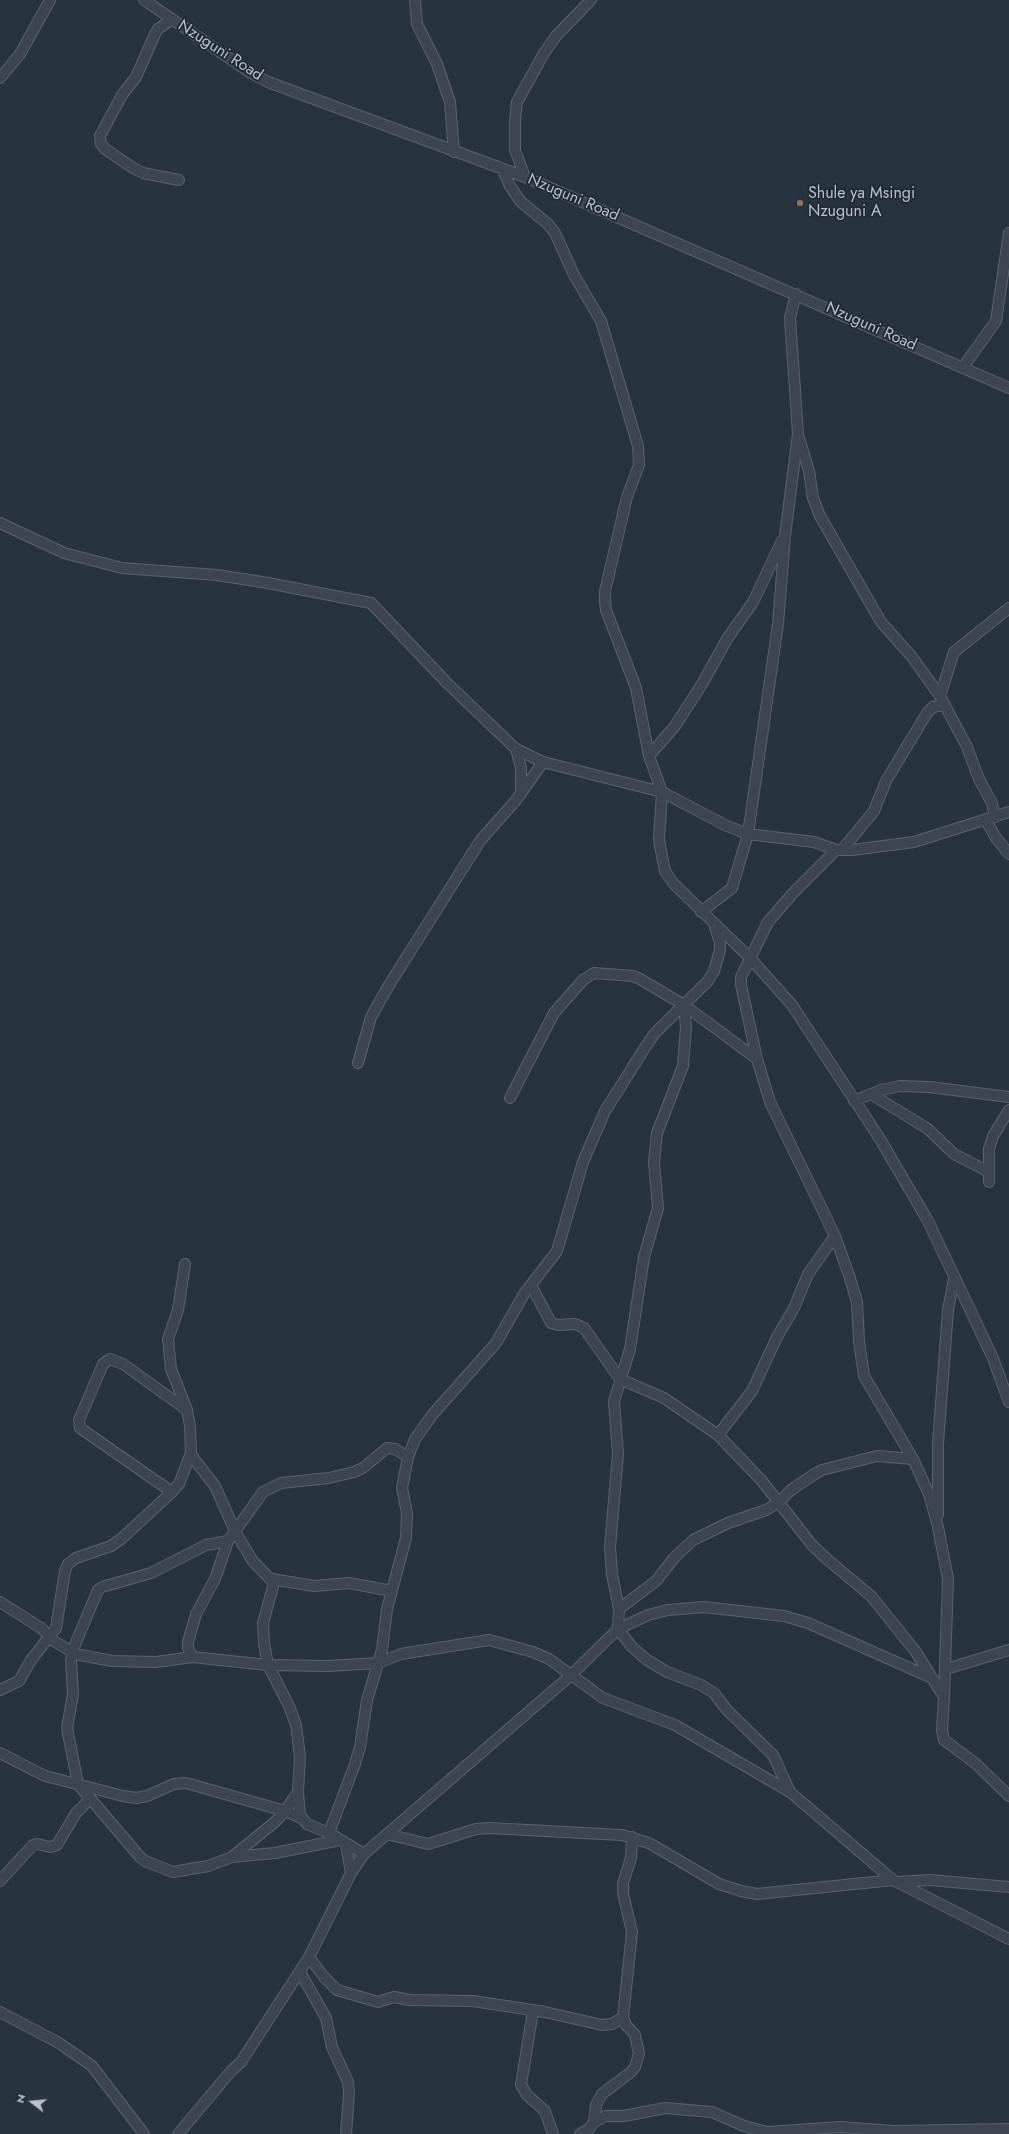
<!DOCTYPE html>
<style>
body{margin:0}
#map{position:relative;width:1009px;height:2134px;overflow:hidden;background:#283340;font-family:Jost,sans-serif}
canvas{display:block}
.north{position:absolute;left:12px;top:2082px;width:40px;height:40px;-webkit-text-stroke:3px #202a35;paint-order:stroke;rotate:286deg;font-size:11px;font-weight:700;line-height:16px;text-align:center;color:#b8c0ca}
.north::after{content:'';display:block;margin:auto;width:14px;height:18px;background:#b8c0ca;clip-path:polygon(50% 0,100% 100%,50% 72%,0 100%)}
</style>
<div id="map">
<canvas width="1009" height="2134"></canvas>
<div class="north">N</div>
</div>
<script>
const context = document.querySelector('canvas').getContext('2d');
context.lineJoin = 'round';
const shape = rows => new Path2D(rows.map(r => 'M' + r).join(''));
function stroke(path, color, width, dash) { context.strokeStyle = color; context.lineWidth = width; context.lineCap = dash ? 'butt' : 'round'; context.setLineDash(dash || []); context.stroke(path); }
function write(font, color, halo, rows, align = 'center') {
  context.font = font + ' Jost,sans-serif'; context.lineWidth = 3.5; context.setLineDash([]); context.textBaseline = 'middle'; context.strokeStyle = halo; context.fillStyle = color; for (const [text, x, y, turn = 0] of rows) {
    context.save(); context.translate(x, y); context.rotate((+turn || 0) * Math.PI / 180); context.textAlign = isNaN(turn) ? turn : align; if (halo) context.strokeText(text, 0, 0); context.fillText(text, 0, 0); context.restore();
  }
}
const minor = shape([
 [144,0,251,73,268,82,525,177,1009,388],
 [415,0,417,24,437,64,450,102,454,152],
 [171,20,158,29,155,34,136,77,122,95,100,136,101,144,105,149,133,168,143,173,179,180],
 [0,78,20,54,50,0],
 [503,170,510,186,521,202,548,224,555,233,574,275,601,321,638,446,639,465,627,497,605,591,605,601,606,610,636,688,649,756,662,792,659,840,665,871,673,883,750,958,792,1005,880,1139,928,1221,992,1356,1009,1402],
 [525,177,515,150,515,120,517,102,544,53,556,36,591,0],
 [963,367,996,321,1009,233],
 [799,438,809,471,813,498,820,516,881,622,912,657,940,696,967,747,979,779,992,803,995,817],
 [0,523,64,553,122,568,217,575,268,583,371,603,447,683,516,749,543,762,662,792,727,826,748,834,814,842,836,850,852,850,914,842,1009,812],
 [940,696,954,652,1009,608],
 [516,749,521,768,521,794],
 [649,756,675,726,702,684,727,639,753,602,782,541],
 [986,820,996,838,1009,854],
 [836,850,794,892,768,922,741,977,741,985,757,1059,770,1102,835,1236,849,1275,857,1302,859,1341,864,1376,913,1459,929,1494,938,1527,948,1579,944,1697],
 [842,850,874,811,886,781,927,713,933,707,944,705],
 [701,912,732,888,748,834,778,624,785,536,798,434,790,318,796,294],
 [684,1005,686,1027,683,1066,657,1133,654,1162,658,1208,644,1257,630,1349,614,1401,618,1454,610,1547,612,1574,619,1609,618,1629,632,1647,647,1660,667,1672,701,1685,714,1693,727,1710,773,1755,790,1792],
 [358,1063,371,1017,389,985,480,841,517,799,543,762],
 [871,1094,928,1129,954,1154,989,1172],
 [510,1098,554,1013,583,980,594,973,633,976,640,979,684,1005,757,1059],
 [854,1101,881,1090,900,1086,929,1087,1009,1097],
 [989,1182,989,1149,993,1136,1009,1110],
 [185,1264,178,1310,168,1339,171,1369,187,1410,190,1426,191,1453,194,1459,215,1486,235,1531,252,1560,274,1583,263,1623,264,1643,268,1665,289,1706,296,1725,300,1757,298,1792,300,1815,307,1824,329,1833,364,1854],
 [531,1285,551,1323,558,1325,575,1324,584,1328,620,1379,664,1398,718,1435,762,1481,812,1545,828,1560,871,1596,916,1652,932,1678],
 [718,1435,752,1391,777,1337,794,1308,808,1274,835,1236],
 [172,1492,80,1428,79,1420,103,1364,110,1359,123,1364,187,1410],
 [938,1515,938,1443,948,1310,954,1279],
 [228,1541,206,1545,151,1573,102,1587,98,1590,74,1647,71,1661,73,1694,67,1728,78,1784,140,1857,145,1861,173,1872,208,1866,232,1857,275,1853,340,1840],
 [272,1579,314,1586,349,1583,392,1591],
 [0,1602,41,1628,54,1641,75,1654,112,1661,156,1662,192,1657,268,1665,328,1666,378,1663,401,1654,489,1640,533,1652,549,1659,603,1698,675,1725,790,1792,893,1880,1009,1939],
 [619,1609,656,1581,674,1558,693,1540,728,1523,766,1510,779,1502,791,1490,813,1475,822,1470,877,1456,913,1459],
 [192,1657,188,1648,188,1642,196,1614,215,1579,228,1541,263,1492,281,1483,329,1478,354,1472,363,1468,387,1448,395,1449,408,1457],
 [946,1669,1009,1650],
 [0,1690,19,1681,31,1660,56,1628,65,1571,68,1564,76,1558,111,1546,121,1539,172,1492,179,1484,191,1453],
 [0,1753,45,1776,123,1796,136,1798,147,1796,174,1784,186,1783,285,1811,301,1818],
 [329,1833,355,1764,360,1747,367,1700,382,1650,387,1609,406,1538,407,1513,402,1488,408,1457,415,1439,433,1414,496,1343,524,1294,557,1251,583,1162,605,1111,646,1046,655,1033,708,981,714,971,720,950,720,943,715,927],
 [387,1834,428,1844,476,1829,489,1828,622,1835,649,1843,719,1884,741,1891,757,1894,893,1880],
 [346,1845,351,1873],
 [232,1857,276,1821,285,1811,298,1792],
 [0,1881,33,1845,37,1844,50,1847,57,1845,76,1813,90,1799],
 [898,1882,930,1880,1009,1887],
 [309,1957,324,1977,337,1990,378,2002,394,1997,410,2000,473,2001,545,2012,602,2025,612,2024,623,2017],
 [300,1972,326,2018,332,2047,348,2082,349,2094,346,2134],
 [533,2011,521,2085,527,2095,545,2111,553,2134],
 [0,2012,59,2043,92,2066,144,2134],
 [594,2122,596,2105,602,2094,631,2072,635,2067,639,2054,635,2035,626,2025,623,2017,632,1932,623,1893,623,1883,631,1858,632,1837],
 [178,2134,232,2070,241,2062,309,1957,351,1873,364,1854,570,1676,618,1629,648,1615,668,1610,704,1607,784,1616,808,1623,932,1678,944,1697,942,1730,944,1740,975,1763,1009,1796],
 [580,2134,589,2129,594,2122,606,2116,624,2116,665,2108,712,2112,744,2126,767,2132,840,2127,893,2131,1009,2129]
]);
stroke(minor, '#59636d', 12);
stroke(minor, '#3c4550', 10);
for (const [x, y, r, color] of [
 [800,203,4,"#8d6e63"]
]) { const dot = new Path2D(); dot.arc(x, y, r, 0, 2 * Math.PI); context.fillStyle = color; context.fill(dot); stroke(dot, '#202a35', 1.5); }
write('16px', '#b8c0ca', '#202a35', [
 ["Nzuguni Road",220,51,33],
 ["Nzuguni Road",573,198,23],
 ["Nzuguni Road",871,327,24]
]);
write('16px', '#b8c0ca', '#202a35', [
 ["Shule ya Msingi",808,194],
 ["Nzuguni A",808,212]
], 'left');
</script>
